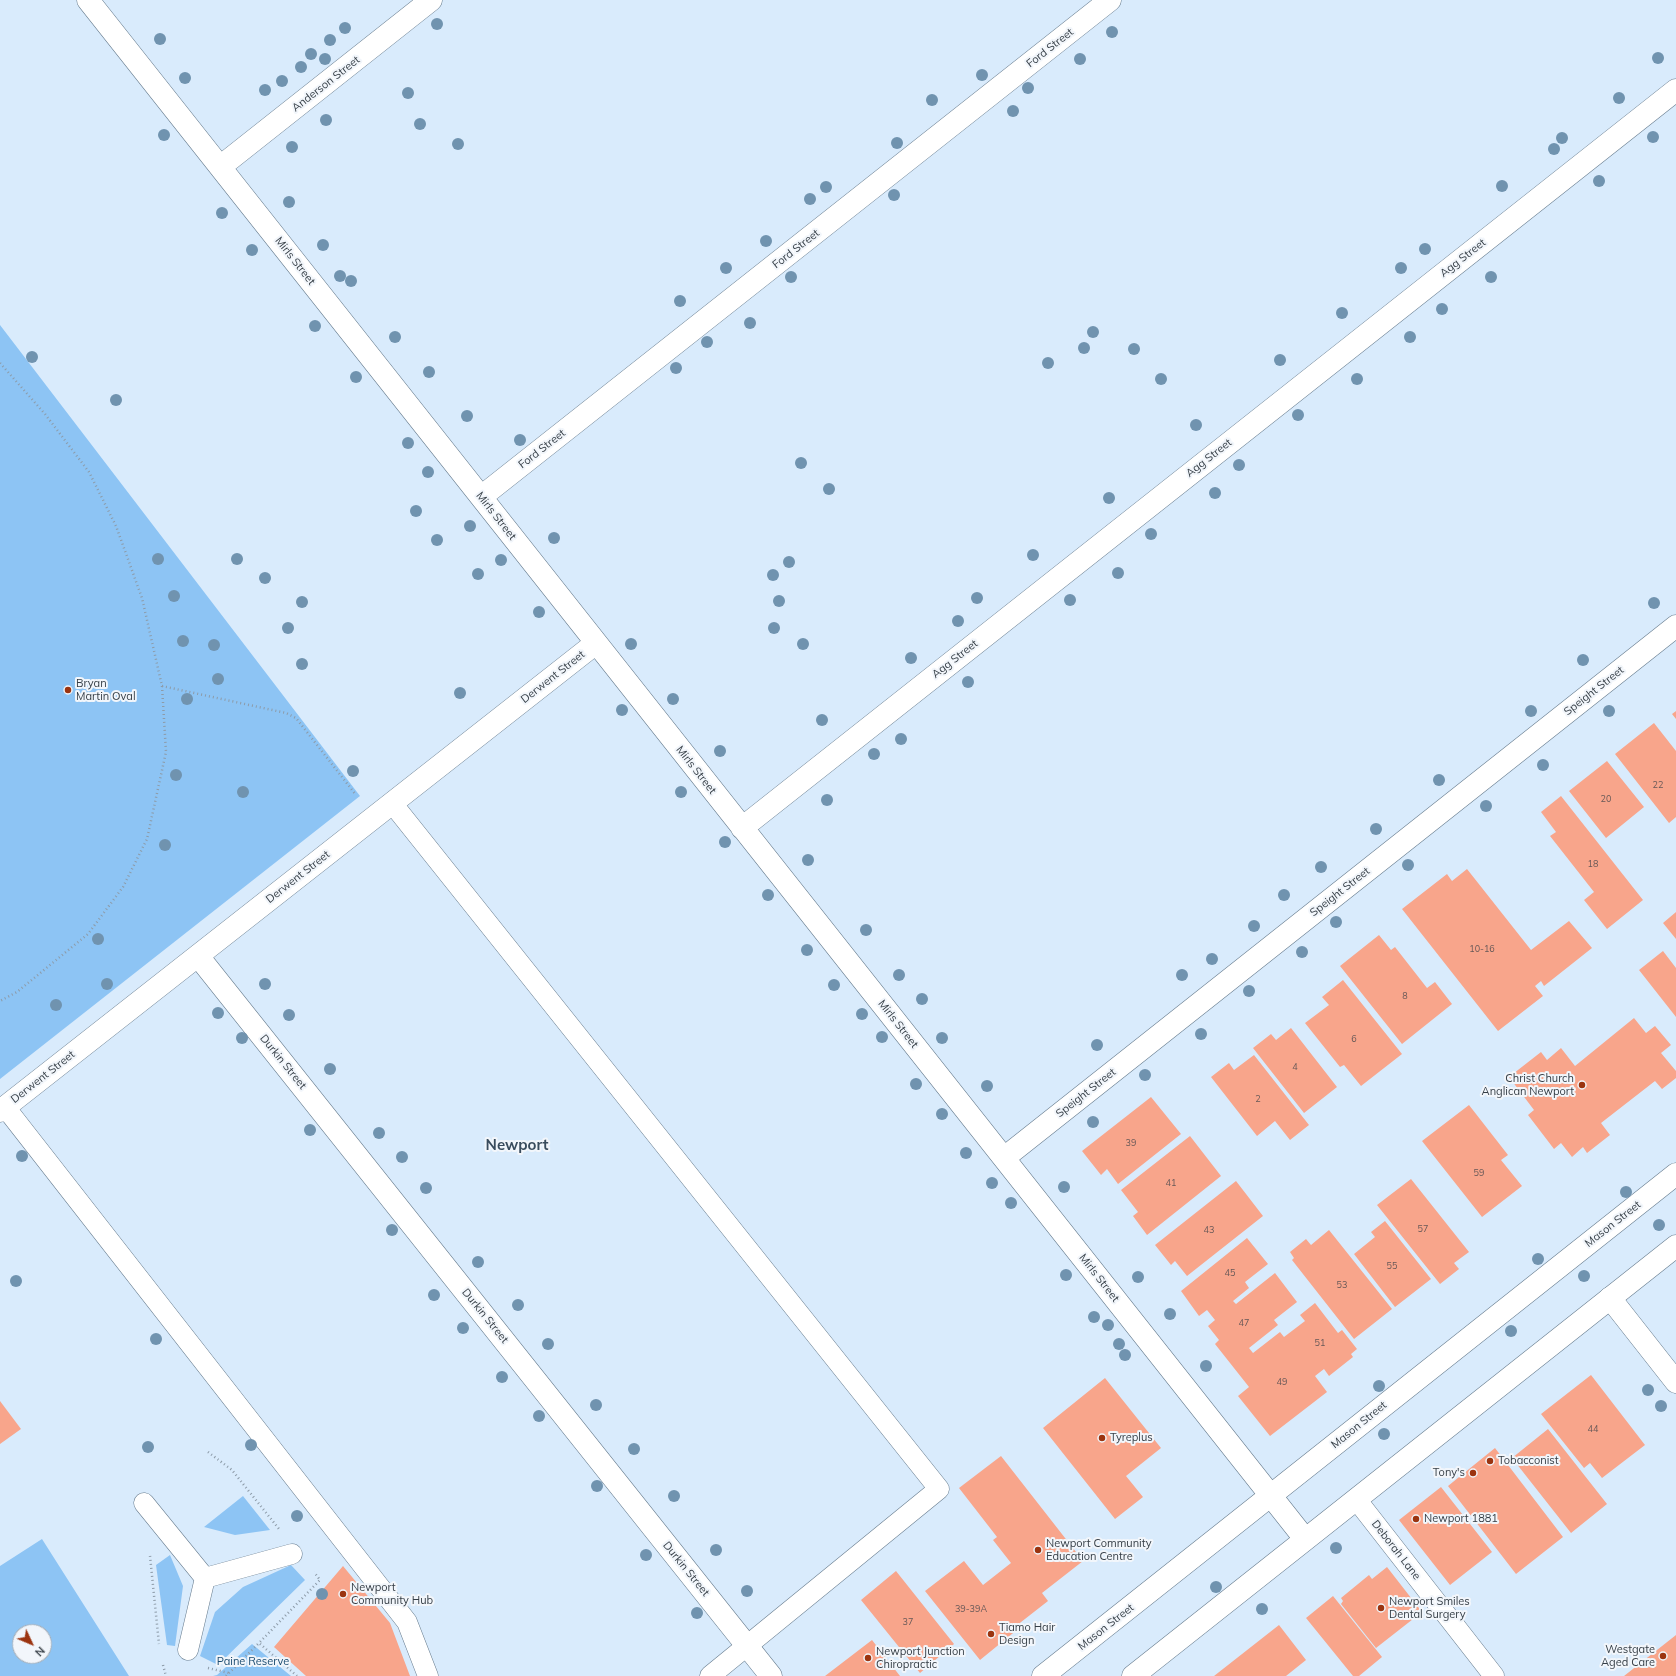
<!DOCTYPE html>
<style>
body{margin:0}
#map{position:relative;width:1676px;height:1676px;overflow:hidden;background:#d9ebfc;font-family:Mulish,sans-serif}
canvas{display:block}
.north{position:absolute;left:12px;top:1624px;width:40px;height:40px;box-sizing:border-box;background:#f2f6fb;border:1px solid #a6acb3;border-radius:50%;rotate:134deg;font-size:11px;font-weight:700;line-height:16px;text-align:center;color:#353e46}
.north::after{content:'';display:block;margin:auto;width:14px;height:18px;background:#9b3410;clip-path:polygon(50% 0,100% 100%,50% 72%,0 100%)}
</style>
<div id="map">
<canvas width="1676" height="1676"></canvas>
<div class="north">N</div>
</div>
<script>
const context = document.querySelector('canvas').getContext('2d');
context.lineJoin = 'round';
function fill(path, color) { context.fillStyle = color; context.fill(path, 'evenodd'); }
const shape = rows => new Path2D(rows.map(r => 'M' + r).join(''));
function stroke(path, color, width, dash) { context.strokeStyle = color; context.lineWidth = width; context.lineCap = dash ? 'butt' : 'round'; context.setLineDash(dash || []); context.stroke(path); }
function write(font, color, halo, rows, align = 'center') {
  context.font = font + ' Mulish,sans-serif'; context.lineWidth = 4; context.setLineDash([]); context.textBaseline = 'middle'; context.strokeStyle = halo; context.fillStyle = color; for (const [text, x, y, turn = 0] of rows) {
    context.save(); context.translate(x, y); context.rotate((+turn || 0) * Math.PI / 180); context.textAlign = isNaN(turn) ? turn : align; if (halo) context.strokeText(text, 0, 0); context.fillText(text, 0, 0); context.restore();
  }
}
fill(shape([
 [0,325,360,796,0,1079],
 [243,1496,270,1530,235,1535,204,1527],
 [42,1539,129,1676,0,1676,0,1566],
 [20,1632,44,1632,44,1656,20,1656],
 [170,1555,183,1586,175,1646,167,1645,156,1565],
 [291,1565,305,1580,218,1665,200,1656,215,1612,243,1587],
 [252,1644,291,1676,213,1676,217,1675]
]), '#8dc4f4');
fill(shape([
 [1676,711,1676,719,1672,714],
 [1654,723,1676,751,1676,817,1669,823,1615,754],
 [1607,761,1644,807,1606,838,1569,791],
 [1561,796,1643,900,1607,929,1584,900,1594,892,1550,836,1556,832,1541,812],
 [1467,869,1531,950,1569,921,1592,948,1544,986,1541,981,1535,986,1543,996,1498,1031,1402,909,1447,874,1452,881],
 [1676,912,1676,939,1663,923],
 [1379,935,1391,950,1395,947,1427,988,1435,982,1452,1004,1402,1044,1340,966],
 [1663,951,1676,968,1676,1017,1639,970],
 [1343,980,1402,1054,1361,1086,1344,1065,1340,1067,1305,1023,1329,1005,1322,997],
 [1634,1018,1646,1033,1655,1026,1671,1045,1661,1053,1676,1071,1676,1078,1662,1089,1655,1081,1601,1123,1610,1135,1587,1153,1583,1147,1572,1157,1561,1143,1554,1149,1528,1115,1534,1110,1509,1077,1541,1052,1547,1060,1561,1048,1575,1066],
 [1291,1028,1337,1087,1304,1113,1253,1048,1271,1034,1276,1040],
 [1254,1055,1309,1125,1290,1140,1275,1121,1257,1136,1211,1077,1229,1063,1234,1070],
 [1151,1097,1181,1134,1118,1184,1107,1169,1101,1175,1082,1151],
 [1469,1105,1508,1155,1501,1160,1522,1186,1482,1217,1422,1141],
 [1190,1136,1221,1176,1147,1235,1133,1216,1138,1212,1121,1190],
 [1411,1179,1469,1252,1454,1263,1459,1269,1440,1284,1377,1205],
 [1236,1181,1263,1216,1187,1276,1175,1261,1171,1265,1155,1245],
 [1385,1221,1431,1279,1395,1307,1354,1254,1375,1237,1371,1232],
 [1329,1230,1392,1309,1354,1339,1292,1260,1294,1258,1290,1252,1306,1239,1311,1245],
 [1247,1238,1268,1264,1245,1282,1249,1288,1233,1301,1236,1304,1275,1273,1297,1302,1274,1320,1278,1325,1249,1348,1253,1353,1280,1332,1284,1337,1305,1321,1300,1315,1315,1303,1338,1333,1342,1330,1357,1349,1351,1354,1353,1357,1329,1376,1324,1369,1315,1376,1327,1392,1270,1436,1238,1396,1249,1387,1215,1344,1219,1340,1208,1326,1215,1320,1207,1310,1199,1316,1181,1291],
 [1591,1375,1645,1445,1602,1478,1590,1463,1584,1468,1541,1414],
 [1105,1378,1161,1448,1126,1476,1143,1497,1115,1519,1043,1428],
 [0,1401,21,1429,0,1444],
 [1548,1429,1607,1504,1571,1533,1512,1458],
 [1495,1448,1563,1537,1516,1574,1448,1486],
 [1001,1456,1083,1561,1042,1593,1048,1601,1016,1626,1018,1629,980,1660,925,1591,964,1561,983,1585,1011,1563,993,1540,997,1537,959,1488],
 [1441,1487,1492,1552,1450,1585,1399,1520],
 [343,1566,390,1623,410,1676,306,1676,274,1647],
 [1387,1567,1422,1612,1376,1648,1341,1604,1343,1601,1341,1598,1369,1575,1372,1579],
 [896,1571,954,1644,920,1673,861,1600],
 [1333,1596,1382,1657,1359,1676,1353,1676,1306,1618],
 [1279,1625,1306,1660,1286,1676,1214,1676],
 [1676,1635,1676,1676,1624,1676],
 [872,1640,900,1676,825,1676]
]), '#f8a58b');
const service = shape([
 [392,803,939,1489,710,1676],
 [5,1107,407,1622,428,1676],
 [1356,1499,1494,1676],
 [144,1503,205,1578,188,1650],
 [205,1578,292,1554]
]);
const minor = shape([
 [88,0,1305,1539],
 [220,167,431,0],
 [481,497,1110,0],
 [742,828,1676,90],
 [198,956,771,1676],
 [0,1111,596,643],
 [1004,1158,1676,626],
 [1610,1298,1676,1382]
]);
const tertiary = shape([
 [1043,1676,1676,1174],
 [1133,1676,1676,1246]
]);
stroke(service, '#677c8e', 21);
stroke(minor, '#677c8e', 23);
stroke(tertiary, '#677c8e', 23);
stroke(shape([
 [0,363,45,414,89,472,116,526,142,598,162,686,166,752,147,839,123,887,88,934,17,992,0,1001],
 [162,686,286,713,296,718,356,795],
 [208,1452,232,1470,279,1529],
 [150,1556,159,1644],
 [163,1665,166,1676],
 [208,1668,229,1673],
 [226,1676,259,1643],
 [297,1676,259,1643,320,1580,314,1572]
]), '#8d9ba8', 2.5, [1, 3]);
stroke(service, '#fff', 20);
stroke(minor, '#fff', 22);
stroke(tertiary, '#fff', 22);
context.fillStyle = '#7093af';
for (const [x, y] of [
 [437,24],
 [345,28],
 [1112,32],
 [160,39],
 [330,40],
 [311,54],
 [1658,58],
 [325,59],
 [1080,59],
 [301,67],
 [982,75],
 [185,78],
 [282,81],
 [1028,88],
 [265,90],
 [408,93],
 [1619,98],
 [932,100],
 [1013,111],
 [326,120],
 [420,124],
 [164,135],
 [1653,137],
 [1562,138],
 [897,143],
 [458,144],
 [292,147],
 [1554,149],
 [1599,181],
 [1502,186],
 [826,187],
 [894,195],
 [810,199],
 [289,202],
 [222,213],
 [766,241],
 [323,245],
 [1425,249],
 [252,250],
 [726,268],
 [1401,268],
 [340,276],
 [791,277],
 [1491,277],
 [351,281],
 [680,301],
 [1442,309],
 [1342,313],
 [750,323],
 [315,326],
 [1093,332],
 [395,337],
 [1410,337],
 [707,342],
 [1084,348],
 [1134,349],
 [32,357],
 [1280,360],
 [1048,363],
 [676,368],
 [429,372],
 [356,377],
 [1161,379],
 [1357,379],
 [116,400],
 [1298,415],
 [467,416],
 [1196,425],
 [520,440],
 [408,443],
 [801,463],
 [1239,465],
 [428,472],
 [829,489],
 [1215,493],
 [1109,498],
 [416,511],
 [470,526],
 [1151,534],
 [554,538],
 [437,540],
 [1033,555],
 [158,559],
 [237,559],
 [501,560],
 [789,562],
 [1118,573],
 [478,574],
 [773,575],
 [265,578],
 [174,596],
 [977,598],
 [1070,600],
 [779,601],
 [302,602],
 [1654,603],
 [539,612],
 [958,621],
 [288,628],
 [774,628],
 [183,641],
 [631,644],
 [803,644],
 [214,645],
 [911,658],
 [1583,660],
 [302,664],
 [218,679],
 [968,682],
 [460,693],
 [187,699],
 [673,699],
 [622,710],
 [1531,711],
 [1609,711],
 [822,720],
 [901,739],
 [720,751],
 [874,754],
 [1543,765],
 [353,771],
 [176,775],
 [1439,780],
 [243,792],
 [681,792],
 [827,800],
 [1486,806],
 [1376,829],
 [725,842],
 [165,845],
 [808,860],
 [1408,865],
 [1321,867],
 [768,895],
 [1284,895],
 [1336,922],
 [1254,926],
 [866,930],
 [98,939],
 [807,950],
 [1302,952],
 [1212,959],
 [899,975],
 [1182,975],
 [107,984],
 [265,984],
 [834,985],
 [1249,991],
 [922,999],
 [56,1005],
 [218,1013],
 [862,1014],
 [289,1015],
 [1201,1034],
 [882,1037],
 [242,1038],
 [942,1038],
 [1097,1045],
 [330,1069],
 [1145,1075],
 [916,1084],
 [987,1086],
 [942,1114],
 [1093,1122],
 [310,1130],
 [379,1133],
 [966,1153],
 [22,1156],
 [402,1157],
 [992,1183],
 [1064,1187],
 [426,1188],
 [1626,1192],
 [1011,1203],
 [1659,1225],
 [392,1230],
 [1538,1259],
 [478,1262],
 [1066,1275],
 [1584,1276],
 [1138,1277],
 [16,1281],
 [434,1295],
 [518,1305],
 [1170,1314],
 [1094,1317],
 [1108,1325],
 [463,1328],
 [1511,1331],
 [156,1339],
 [548,1344],
 [1119,1344],
 [1125,1355],
 [1206,1366],
 [502,1377],
 [1379,1386],
 [1648,1390],
 [596,1405],
 [1661,1406],
 [539,1416],
 [1384,1434],
 [251,1445],
 [148,1447],
 [634,1449],
 [597,1486],
 [674,1496],
 [297,1516],
 [1336,1548],
 [716,1550],
 [646,1555],
 [1216,1587],
 [747,1591],
 [322,1594],
 [1262,1609],
 [697,1613]
]) { context.beginPath(); context.arc(x, y, 6, 0, 2 * Math.PI); context.fill(); }
for (const [x, y, r, color] of [
 [68,690,4,"#9b3410"],
 [1582,1085,4,"#9b3410"],
 [1102,1438,4,"#9b3410"],
 [1490,1461,4,"#9b3410"],
 [1473,1473,4,"#9b3410"],
 [1416,1519,4,"#9b3410"],
 [1038,1550,4,"#9b3410"],
 [343,1594,4,"#9b3410"],
 [1381,1608,4,"#9b3410"],
 [991,1634,4,"#9b3410"],
 [1663,1656,4,"#9b3410"],
 [868,1658,4,"#9b3410"]
]) { const dot = new Path2D(); dot.arc(x, y, r, 0, 2 * Math.PI); context.fillStyle = color; context.fill(dot); stroke(dot, '#f2f6fb', 1.5); }
write('9px', '#665857', null, [
 ["22",1658,785],
 ["20",1606,799],
 ["18",1593,864],
 ["10-16",1482,949],
 ["8",1405,996],
 ["6",1354,1039],
 ["4",1295,1067],
 ["2",1258,1099],
 ["39",1131,1143],
 ["59",1479,1173],
 ["41",1171,1183],
 ["57",1423,1229],
 ["43",1209,1230],
 ["55",1392,1266],
 ["45",1230,1273],
 ["53",1342,1285],
 ["47",1244,1323],
 ["51",1320,1343],
 ["49",1282,1382],
 ["44",1593,1429],
 ["39-39A",971,1609],
 ["37",908,1622]
]);
write('11px', '#353e46', '#f2f6fb', [
 ["Ford Street",1050,48,-38],
 ["Anderson Street",326,84,-38],
 ["Ford Street",796,249,-38],
 ["Agg Street",1463,258,-38],
 ["Mirls Street",295,261,52],
 ["Ford Street",542,449,-38],
 ["Agg Street",1209,458,-38],
 ["Mirls Street",496,516,52],
 ["Agg Street",955,659,-38],
 ["Derwent Street",553,677,-38],
 ["Speight Street",1594,691,-38],
 ["Mirls Street",696,770,52],
 ["Derwent Street",298,877,-38],
 ["Speight Street",1340,892,-38],
 ["Mirls Street",898,1024,52],
 ["Durkin Street",283,1062,51],
 ["Derwent Street",43,1077,-38],
 ["Speight Street",1086,1093,-38],
 ["Mason Street",1613,1224,-38],
 ["Mirls Street",1099,1278,52],
 ["Durkin Street",485,1316,51],
 ["Mason Street",1359,1425,-39],
 ["Deborah Lane",1396,1550,52],
 ["Durkin Street",686,1569,51],
 ["Mason Street",1106,1627,-38]
]);
write('11px', '#353e46', '#f2f6fb', [
 ["Bryan",76,684],
 ["Martin Oval",76,697],
 ["Christ Church",1574,1079,"right"],
 ["Anglican Newport",1574,1092,"right"],
 ["Tyreplus",1110,1438],
 ["Tobacconist",1498,1461],
 ["Tony's",1465,1473,"right"],
 ["Newport 1881",1424,1519],
 ["Newport Community",1046,1544],
 ["Education Centre",1046,1557],
 ["Newport",351,1588],
 ["Community Hub",351,1601],
 ["Newport Smiles",1389,1602],
 ["Dental Surgery",1389,1615],
 ["Tiamo Hair",999,1628],
 ["Design",999,1641],
 ["Westgate",1655,1650,"right"],
 ["Aged Care",1655,1663,"right"],
 ["Newport Junction",876,1652],
 ["Chiropractic",876,1665]
], 'left');
write('11px', '#1a4b70', '#f2f6fb', [
 ["Paine Reserve",253,1662]
]);
write('bold 15px', '#394c5d', '#f2f6fb', [
 ["Newport",517,1145]
]);
</script>
